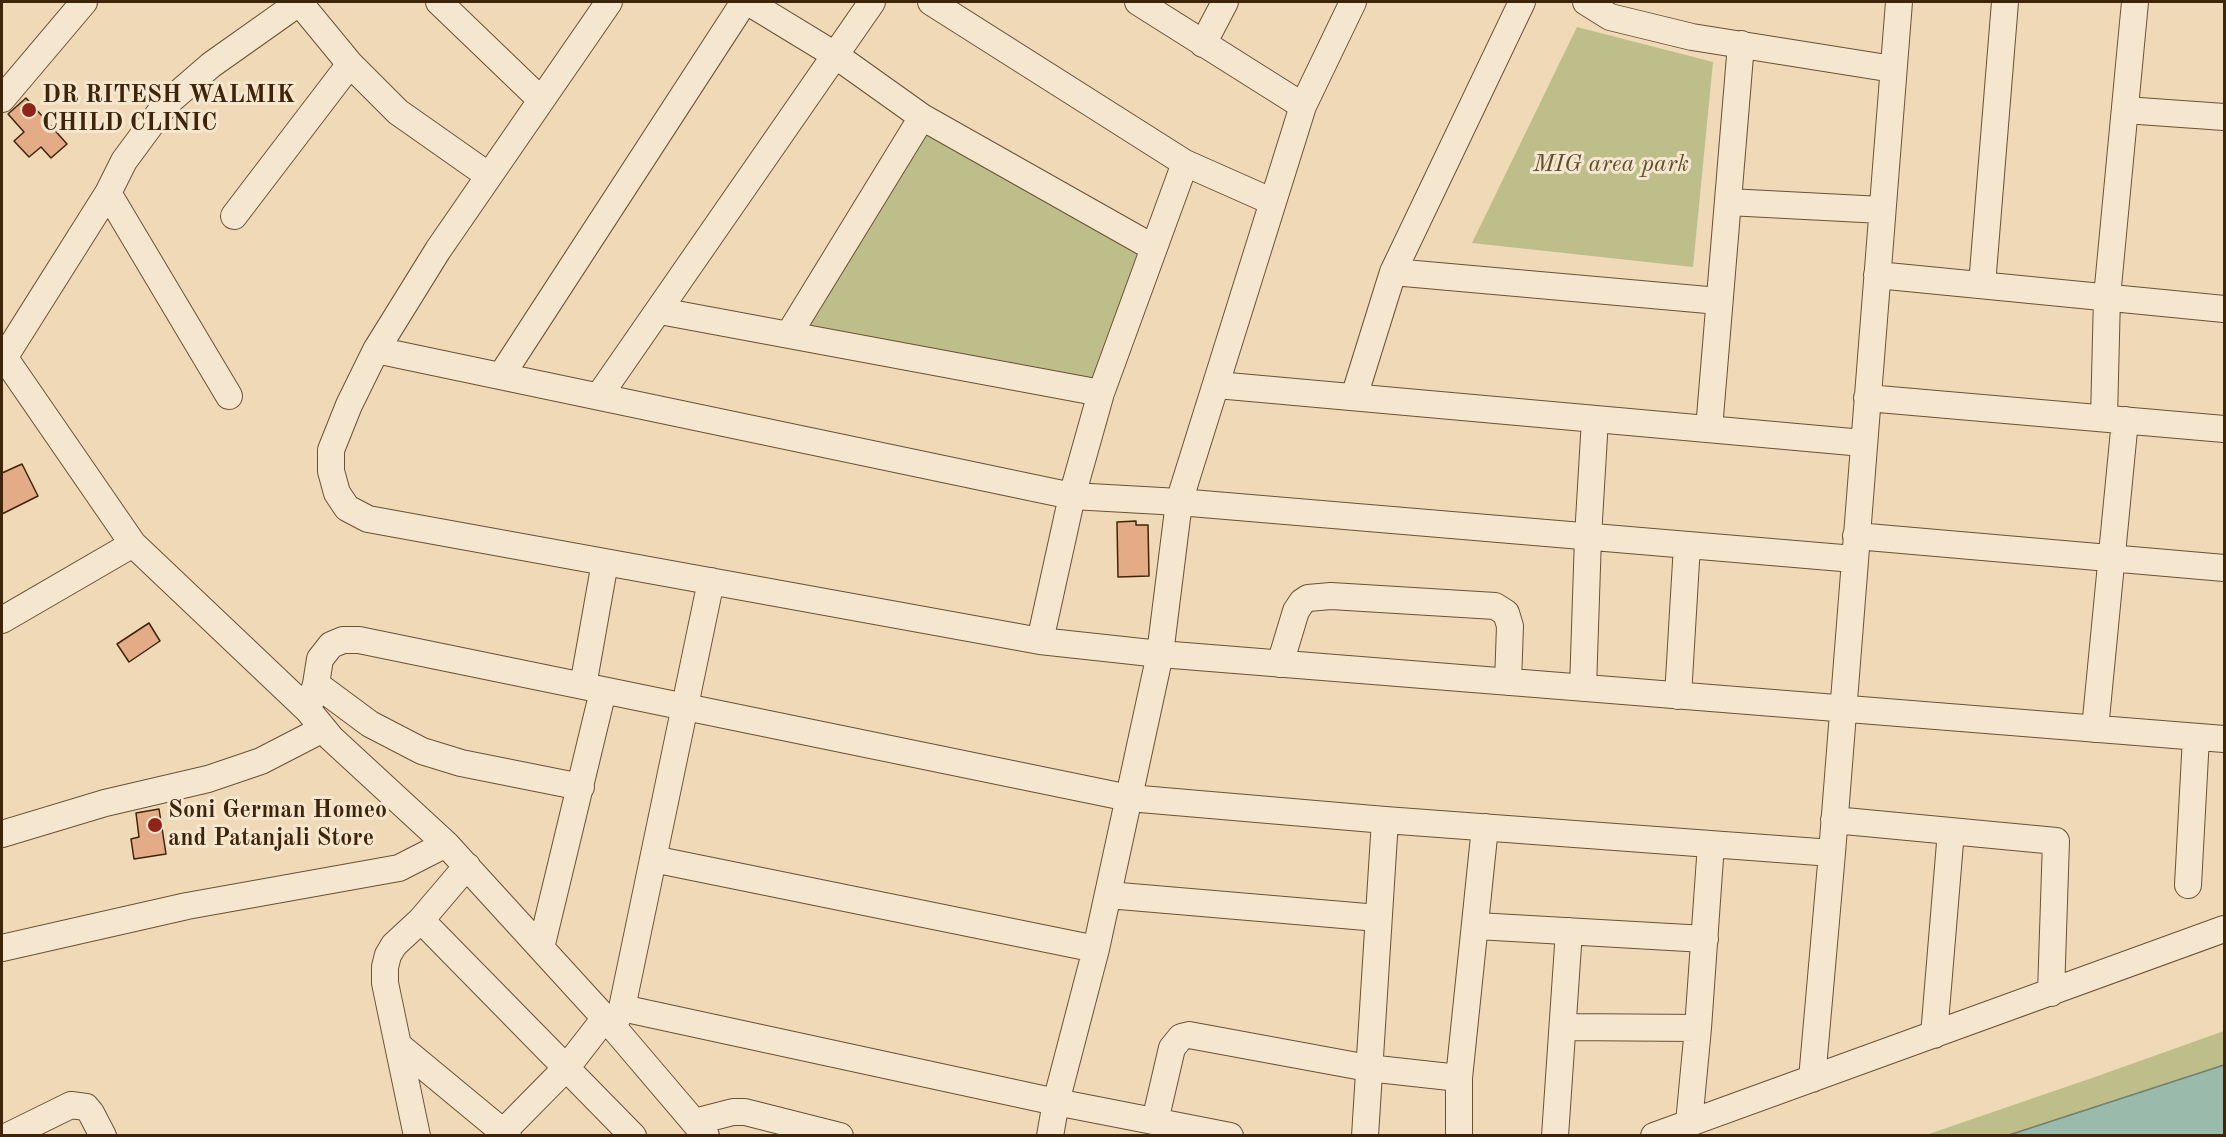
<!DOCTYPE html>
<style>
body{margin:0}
#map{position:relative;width:2226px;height:1137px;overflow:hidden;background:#efd9b6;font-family:"Old Standard TT",serif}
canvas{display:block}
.frame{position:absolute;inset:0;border:3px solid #3e250a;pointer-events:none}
</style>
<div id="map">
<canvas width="2226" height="1137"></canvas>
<div class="frame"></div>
</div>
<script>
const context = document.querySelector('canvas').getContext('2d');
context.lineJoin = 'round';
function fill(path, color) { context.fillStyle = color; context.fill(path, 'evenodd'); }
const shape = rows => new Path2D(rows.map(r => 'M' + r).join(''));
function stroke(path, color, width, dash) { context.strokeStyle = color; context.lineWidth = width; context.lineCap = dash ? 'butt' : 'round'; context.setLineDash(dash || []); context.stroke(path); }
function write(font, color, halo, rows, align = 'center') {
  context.font = font + ' "Old Standard TT",serif'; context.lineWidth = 6; context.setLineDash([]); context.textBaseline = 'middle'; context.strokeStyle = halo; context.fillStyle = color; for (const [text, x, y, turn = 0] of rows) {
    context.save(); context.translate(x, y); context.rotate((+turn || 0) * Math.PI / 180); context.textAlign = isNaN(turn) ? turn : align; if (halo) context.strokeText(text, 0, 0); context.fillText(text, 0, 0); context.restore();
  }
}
fill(shape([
 [1577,27,1713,62,1693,267,1472,243],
 [922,117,1154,248,1101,393,789,335],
 [2224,1031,2224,1135,1923,1136,2092,1078]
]), '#bebe8b');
const water = shape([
 [2224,1065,2224,1135,2009,1135,2055,1120,2224,1065]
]);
fill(water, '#9abaab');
stroke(water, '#757e6b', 1.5);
const building = shape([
 [26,98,67,144,51,158,41,147,29,157,14,141,24,132,8,114,26,98],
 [22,464,38,496,2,514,2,473,22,464],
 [1136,521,1136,525,1148,525,1149,576,1118,577,1117,522,1136,521],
 [149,623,160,641,129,662,117,644,149,623],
 [159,809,166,854,134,859,131,839,139,837,136,813,159,809]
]);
fill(building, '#e3ac86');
stroke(building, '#3e250a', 1.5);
const minor = shape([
 [299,2,350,64,398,112,489,176],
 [439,2,541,100],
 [609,2,438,250,376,350,349,405,331,450,331,471,337,493,347,508,368,519,1040,641,1160,654,2224,739],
 [748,2,835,55,922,117,1154,248],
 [931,2,1185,163,1101,393,1072,496,1040,641],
 [1138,2,1303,106],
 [1586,2,1610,17,1692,37,1893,69],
 [1203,44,1225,2],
 [2,99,84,2],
 [2125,110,2224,117],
 [1185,163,1273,202],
 [108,193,229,396],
 [1728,202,1882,210],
 [234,216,350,64],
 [1393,272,1719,301],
 [1877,275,2224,309],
 [1982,285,2005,2],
 [660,311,1101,393],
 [789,334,922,117],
 [376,350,1072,496,1179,502,1854,559],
 [2,354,133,544,308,710,331,738,446,844,614,1028,706,1136],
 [4,358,108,193,124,161,166,104,211,65,300,2],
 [501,376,744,2],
 [1217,385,1863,443],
 [599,396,872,2],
 [1354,397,1393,272,1522,2],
 [1867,398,2224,429],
 [2104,418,2107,297,2135,2],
 [1709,429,1741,44],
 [1856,536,2224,568],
 [2,620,133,544],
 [1280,664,1296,611,1302,602,1308,598,1331,596,1495,606,1506,613,1510,626,1508,682],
 [316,684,370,724,422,751,461,763,581,787],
 [583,686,605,562],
 [1583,688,1588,537,1595,419],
 [1678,696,1687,545],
 [308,710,316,684,320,659,331,645,343,640,359,640,1129,798,1385,820,1832,853],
 [2095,729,2125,420],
 [1834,820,2056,841,2051,993],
 [2,834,105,803,208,779,261,761,323,729],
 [653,859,1096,949],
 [2188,885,2196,737],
 [1108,895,1378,918],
 [421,920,633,1136],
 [1477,926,1705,939],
 [2,948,187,906,399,868,446,844],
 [541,948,603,691],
 [622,1008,1056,1102,1230,1136],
 [615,1023,622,1008,711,581],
 [1563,1027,1698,1028],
 [1934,1035,1951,831],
 [398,1045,508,1136],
 [1812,1079,1832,853,1899,2],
 [1155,1121,1172,1048,1181,1037,1189,1035,1368,1068,1459,1078],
 [694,1122,733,1112,745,1112,840,1136],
 [1689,1123,1698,1028,1711,844],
 [8,1136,71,1105,86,1107,91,1113,103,1136],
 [417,1136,385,983,385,967,388,955,394,945,421,920,467,866],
 [499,1136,567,1067,605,1018],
 [1050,1136,1056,1102,1096,949,1160,654,1179,502,1303,106,1353,2],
 [1365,1136,1385,820],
 [1459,1136,1459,1078,1485,827],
 [1555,1136,1569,931],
 [1654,1136,2224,929]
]);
stroke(minor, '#6a5235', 28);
stroke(minor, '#f5e6d0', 26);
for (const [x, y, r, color] of [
 [29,110,8,"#8f2418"],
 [155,825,8,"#8f2418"]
]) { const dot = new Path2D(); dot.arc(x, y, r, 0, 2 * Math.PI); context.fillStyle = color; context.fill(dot); stroke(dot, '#f5e6d0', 2); }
write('bold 24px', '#3e250a', '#f5e6d0', [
 ["DR RITESH WALMIK",42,96],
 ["CHILD CLINIC",42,124],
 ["Soni German Homeo",168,811],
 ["and Patanjali Store",168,839]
], 'left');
write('italic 24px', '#5e4b2a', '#f5e6d0', [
 ["MIG area park",1611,165]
]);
</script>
